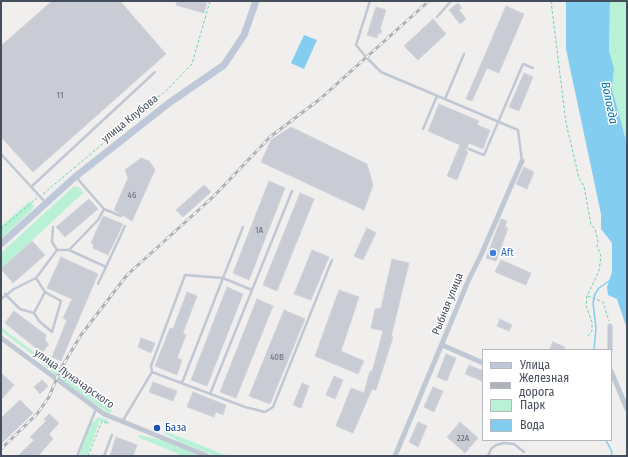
<!DOCTYPE html>
<meta charset="utf-8">
<style>
body{margin:0}
#map{position:relative;width:628px;height:457px;overflow:hidden;background:#f1eeee;font-family:"Fira Sans Condensed",sans-serif}
canvas{display:block}
.frame{position:absolute;inset:0;border:2px solid #454e5c;pointer-events:none}
.legend{position:absolute;left:482px;top:349px;width:130px;height:92px;box-sizing:border-box;background:#fff;border:1px solid #b5b8be;margin:0;padding:5px 7px;list-style:none;font-size:12px;color:#454e5c}
.legend li{display:flex;align-items:center;gap:8px;height:20px}
.legend b{width:20px;border:1px solid #b5b8be}
</style>
<div id="map">
<canvas width="628" height="457"></canvas>
<div class="frame"></div>
<ul class="legend">
<li><b style="height:5px;background:#bfc8d8"></b>Улица</li>
<li><b style="height:5px;background:#b0b2b9"></b>Железная дорога</li>
<li><b style="height:11px;background:#b9f1d6"></b>Парк</li>
<li><b style="height:11px;background:#83cdf1"></b>Вода</li>
</ul>
</div>
<script>
const context = document.querySelector('canvas').getContext('2d');
context.lineJoin = 'round';
function fill(path, color) { context.fillStyle = color; context.fill(path, 'evenodd'); }
const shape = rows => new Path2D(rows.map(r => 'M' + r).join(''));
function stroke(path, color, width, dash) { context.strokeStyle = color; context.lineWidth = width; context.lineCap = dash ? 'butt' : 'round'; context.setLineDash(dash || []); context.stroke(path); }
function write(font, color, halo, rows, align = 'center') {
  context.font = font + ' "Fira Sans Condensed",sans-serif'; context.lineWidth = 3; context.setLineDash([]); context.textBaseline = 'middle'; context.strokeStyle = halo; context.fillStyle = color; for (const [text, x, y, turn = 0] of rows) {
    context.save(); context.translate(x, y); context.rotate((+turn || 0) * Math.PI / 180); context.textAlign = isNaN(turn) ? turn : align; if (halo) context.strokeText(text, 0, 0); context.fillText(text, 0, 0); context.restore();
  }
}
fill(shape([
 [610,1,627,1,627,144,612,89,614,68,609,51],
 [74,186,80,188,83,193,1,269,1,253],
 [30,201,34,206,33,209,1,239,1,226],
 [1,327,58,371,56,375,33,355,1,331],
 [60,373,112,410,110,414,58,378],
 [99,417,108,420,107,423,100,420,87,456,79,456,90,425],
 [165,431,228,456,215,456,180,442,164,433],
 [139,435,161,440,200,456,183,456,138,437]
]), '#b9f1d6');
fill(shape([
 [566,1,610,1,609,51,614,68,612,89,627,144,627,329,617,299,608,295,607,287,612,272,612,243,601,229,601,214,566,49],
 [304,35,317,40,304,69,291,63]
]), '#83cdf1');
stroke(shape([
 [594,350,596,328,593,303,595,294,599,288,609,281],
 [606,440,612,452,611,456]
]), '#83cdf1', 1.5);
const building = shape([
 [52,1,120,1,166,54,33,172,1,137,1,46,52,1],
 [177,1,199,1,207,3,204,13,176,5,177,1],
 [458,3,462,8,459,10,466,19,460,24,449,10,458,3],
 [506,6,524,14,499,73,487,68,472,101,466,99,506,6],
 [376,7,386,10,380,29,382,30,381,34,378,33,377,38,367,35,376,7],
 [433,19,446,34,418,60,404,46,433,19],
 [524,73,533,77,519,111,509,107,524,73],
 [439,104,479,121,477,125,490,130,483,149,469,143,466,151,468,152,457,180,447,176,460,145,428,131,439,104],
 [291,127,367,164,373,185,364,210,261,162,271,140,291,127],
 [141,158,149,161,155,170,132,221,114,210,128,178,125,170,141,158],
 [524,167,534,172,527,189,516,184,524,167],
 [269,181,285,188,249,280,233,273,269,181],
 [204,185,211,192,183,217,176,210,204,185],
 [300,193,314,199,277,291,263,285,300,193],
 [89,199,98,209,65,237,56,227,89,199],
 [103,216,123,224,108,255,93,248,94,245,91,243,103,216],
 [501,219,507,221,505,227,508,228,496,261,486,258,501,219],
 [367,228,376,233,363,260,354,256,367,228],
 [32,241,45,255,13,283,1,269,32,241],
 [312,250,329,257,311,300,294,294,312,250],
 [61,257,98,274,61,361,52,357,67,320,63,318,72,299,47,288,61,257],
 [392,259,409,263,391,337,393,337,376,390,372,389,353,433,336,426,351,388,364,393,370,371,372,372,383,331,371,328,375,309,381,308,392,259],
 [501,260,531,273,526,285,495,272,501,260],
 [227,287,243,294,207,386,191,380,227,287],
 [339,290,359,297,341,351,364,361,358,374,315,356,339,290],
 [187,292,197,296,183,333,186,335,177,358,182,360,177,375,155,366,170,328,173,329,187,292],
 [257,299,273,306,236,398,220,392,257,299],
 [284,310,305,319,270,404,249,396,284,310],
 [14,311,46,335,45,341,49,344,42,353,5,323,14,311],
 [500,319,512,325,509,331,497,326,500,319],
 [141,338,155,343,151,353,138,347,141,338],
 [553,342,565,347,564,350,549,350,553,342],
 [446,354,456,358,447,381,437,377,446,354],
 [469,365,483,371,482,381,465,374,469,365],
 [1,373,14,385,1,400,1,373],
 [334,376,343,380,335,399,326,395,334,376],
 [42,380,48,386,40,394,34,387,42,380],
 [153,382,177,391,173,401,149,392,153,382],
 [302,383,309,386,301,408,293,405,302,383],
 [433,387,443,391,434,412,424,407,433,387],
 [193,392,226,405,223,415,216,412,214,417,187,407,193,392],
 [20,400,33,413,1,444,1,418,20,400],
 [49,414,59,423,49,434,53,439,38,456,18,456,34,440,30,437,46,421,44,419,49,414],
 [418,422,427,426,418,447,409,442,418,422],
 [460,422,478,438,465,453,447,437,460,422],
 [116,437,137,445,133,456,110,456,116,437]
]);
fill(building, '#c9ccd4');
stroke(building, '#d1d3da', 1);
stroke(shape([
 [551,1,566,123,579,178,584,186,591,225,595,229,598,241,597,246,601,256,599,271,587,296,586,306,592,322,592,331,587,337],
 [43,194,169,88,192,64,210,1],
 [1,229,37,198],
 [588,296,603,302,609,321],
 [88,456,102,421,108,424,108,422]
]), '#6fd1ad', 1, [3, 2]);
stroke(shape([
 [370,1,356,45,366,57,381,72,518,130,522,161],
 [437,17,451,1],
 [445,99,464,54],
 [423,129,437,96],
 [469,149,484,155,523,64,533,68],
 [1,154,45,202],
 [31,187,155,72],
 [104,209,121,216],
 [57,250,69,250,98,220,104,209,76,177],
 [69,250,106,267],
 [98,284,125,226],
 [5,294,20,309,34,313,45,292,36,278],
 [1,299,14,289,36,278,57,250,52,242,53,227],
 [34,313,39,321,52,332,61,301,45,292],
 [152,372,151,366,185,275,223,278,252,290],
 [182,383,243,227],
 [210,394,292,191],
 [122,422,152,372,245,407,265,412,273,407,332,260],
 [77,456,96,409],
 [104,456,112,435],
 [488,456,491,449,496,445,504,443,514,444,524,452]
]), '#c0c8d4', 2.5);
stroke(shape([
 [1,338,104,414,207,456],
 [442,345,483,363],
 [610,350,610,326],
 [611,371,627,409],
 [395,456,469,279,481,255,522,161]
]), '#c0c8d4', 5);
stroke(shape([
 [1,244,75,177,169,103,224,65,244,35,256,1]
]), '#bfc8d8', 7);
const rail = shape([
 [1,449,37,414,49,397,60,370,81,335,127,275,214,196,270,137,320,99,429,1]
]);
stroke(rail, '#b0b2b9', 3);
stroke(rail, '#fff', 1.5, [4.5]);
for (const [x, y, r, color] of [
 [493,253,4,"#3f7fe0"],
 [157,428,4,"#1a4fb4"]
]) { const dot = new Path2D(); dot.arc(x, y, r, 0, 2 * Math.PI); context.fillStyle = color; context.fill(dot); stroke(dot, '#fff', 1.5); }
write('9px', '#666e7a', null, [
 ["11",60,95],
 ["46",132,195],
 ["1А",259,230],
 ["40В",277,357],
 ["22А",463,438]
]);
write('11px', '#454e5c', '#fff', [
 ["улица Клубова",130,119,-39],
 ["Рыбная улица",448,304,-68],
 ["улица Луначарского",74,379,35]
]);
write('11px', '#366cbe', '#fff', [
 ["Aft",501,253]
], 'left');
write('11px', '#164399', '#fff', [
 ["База",165,428]
], 'left');
write('italic 12px', '#0477b1', '#fff', [
 ["Вологда",609,103,78]
]);
</script>
